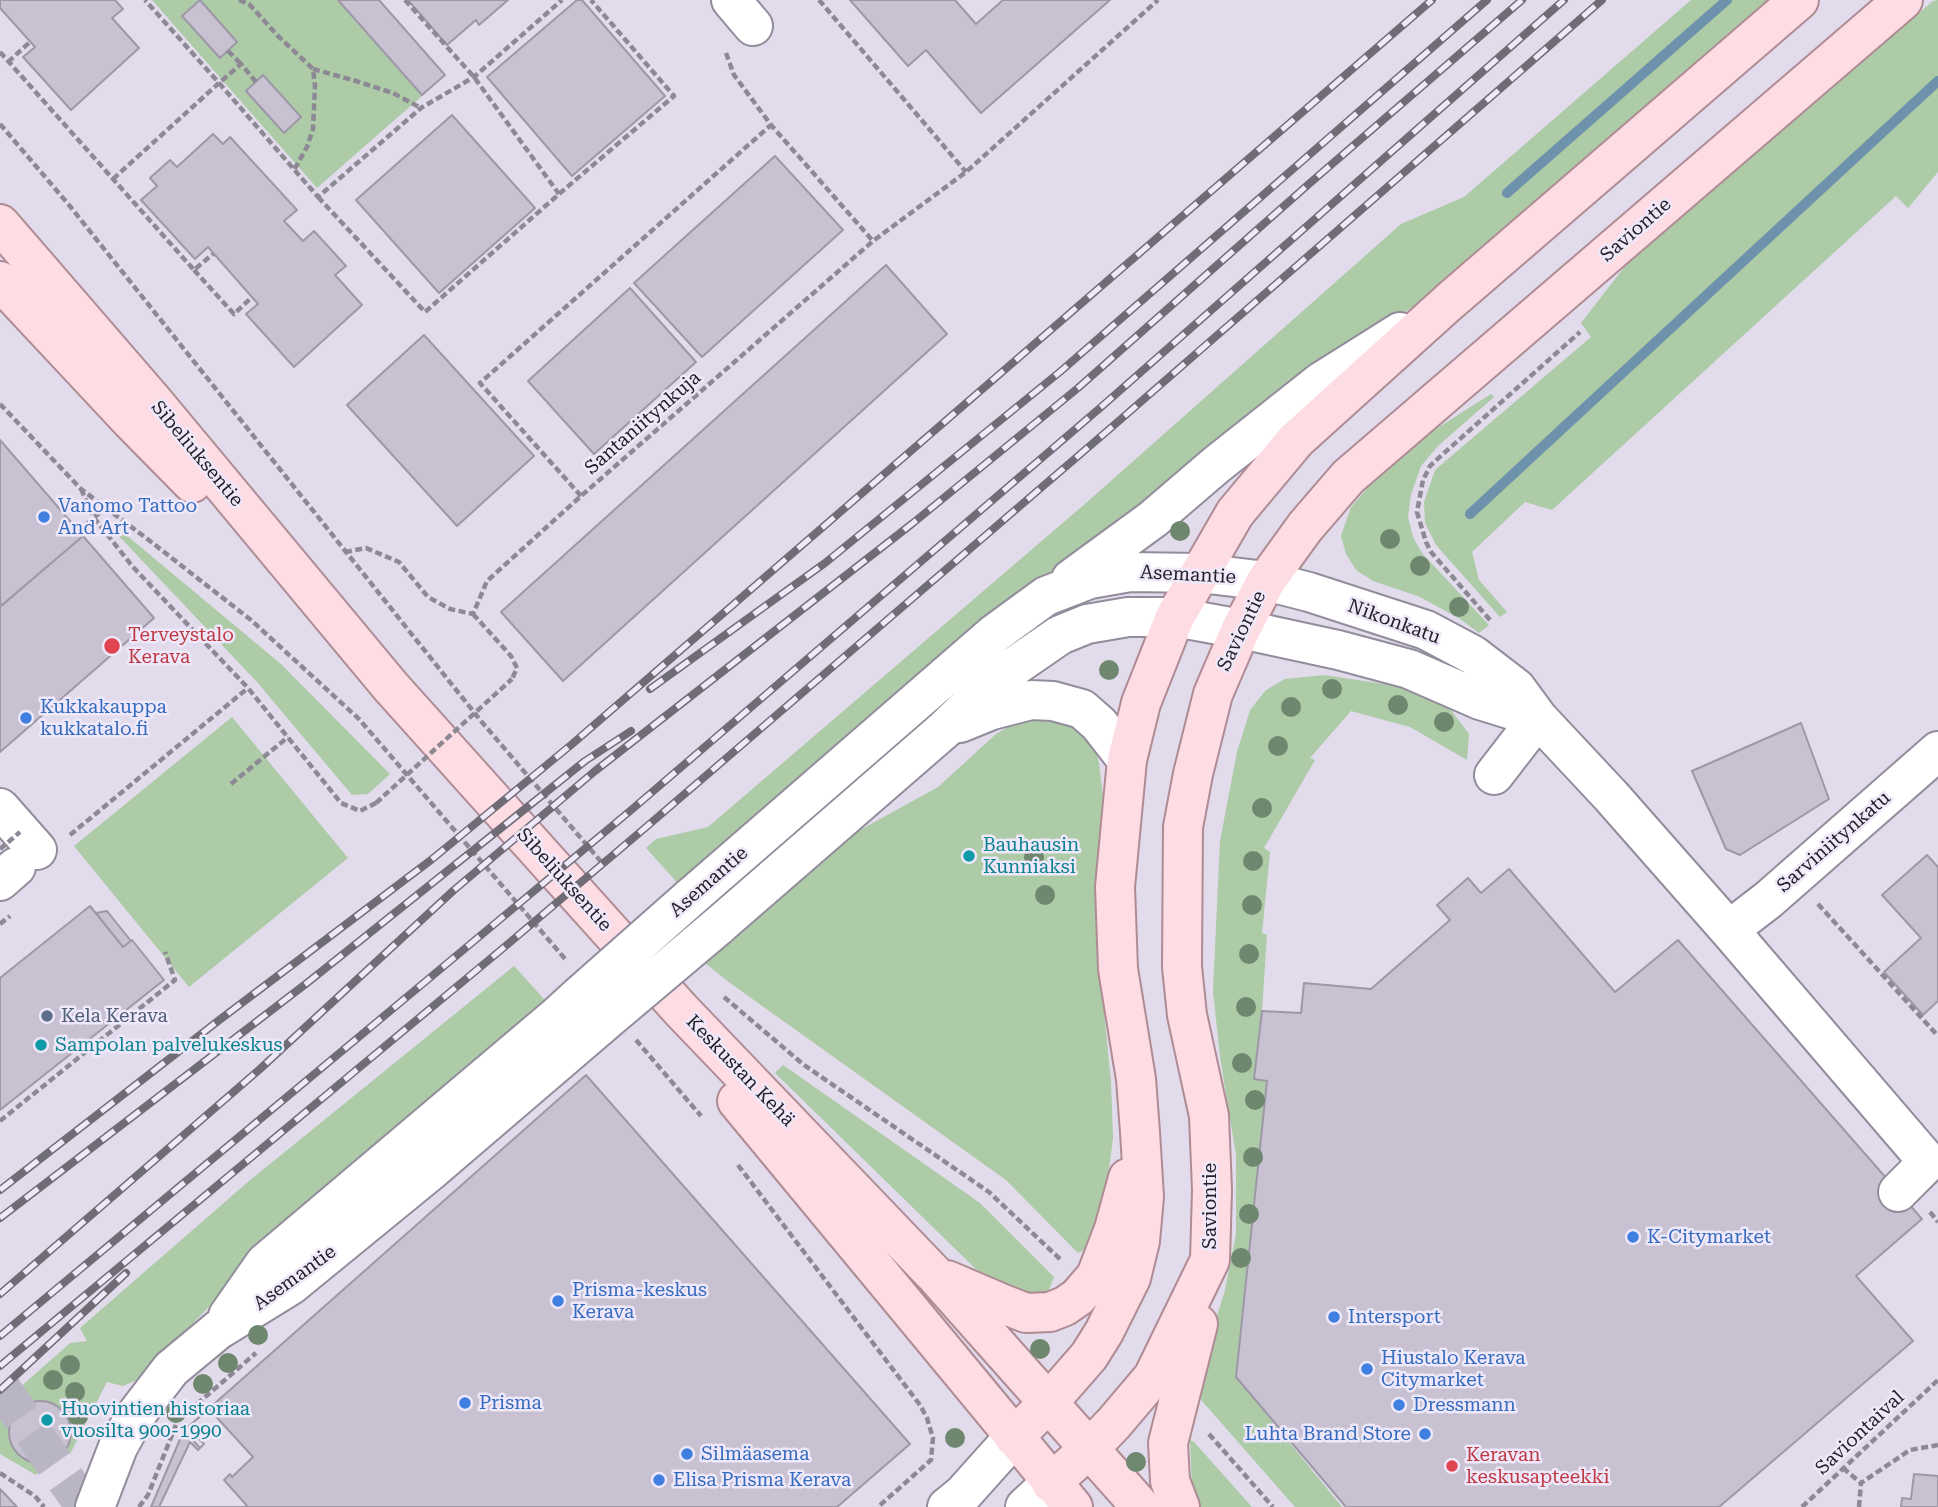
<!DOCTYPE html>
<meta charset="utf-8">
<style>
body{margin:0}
canvas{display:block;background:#e1dbec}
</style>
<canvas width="1938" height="1507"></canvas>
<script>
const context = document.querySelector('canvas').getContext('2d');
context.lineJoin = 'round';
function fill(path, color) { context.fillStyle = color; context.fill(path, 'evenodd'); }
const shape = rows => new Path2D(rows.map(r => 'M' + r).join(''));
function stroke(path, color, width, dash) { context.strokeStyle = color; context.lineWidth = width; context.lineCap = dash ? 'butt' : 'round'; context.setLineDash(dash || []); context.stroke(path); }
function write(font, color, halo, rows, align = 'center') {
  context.font = font + ' "Roboto Serif",serif'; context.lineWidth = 5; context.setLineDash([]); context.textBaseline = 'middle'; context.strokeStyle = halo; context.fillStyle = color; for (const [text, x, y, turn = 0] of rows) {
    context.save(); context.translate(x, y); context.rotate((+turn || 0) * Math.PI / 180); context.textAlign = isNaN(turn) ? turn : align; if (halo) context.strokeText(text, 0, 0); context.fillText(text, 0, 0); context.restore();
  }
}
fill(shape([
 [152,0,337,0,422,96,317,188],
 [1691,0,1772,0,1427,298,1332,357,682,888,646,848,656,839,708,827,1086,503,1401,224,1464,197],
 [1938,0,1938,172,1908,208,1896,196,1552,510,1525,502,1472,552,1479,580,1507,612,1500,617,1436,545,1425,523,1424,502,1435,470,1591,337,1581,323,1629,261,1933,1],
 [1491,394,1494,397,1438,446,1421,466,1411,495,1408,517,1413,537,1422,553,1489,625,1479,633,1460,619,1420,597,1373,581,1356,570,1346,554,1341,536,1351,507,1370,485,1431,432],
 [119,529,281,664,390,774,368,794,352,795,257,682,117,534],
 [1324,675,1404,687,1448,706,1469,734,1467,760,1410,727,1351,711,1310,758,1315,760,1264,848,1270,852,1262,933,1267,935,1262,1011,1254,1079,1267,1081,1236,1377,1342,1507,1295,1507,1195,1393,1209,1342,1225,1290,1236,1234,1236,1155,1220,1057,1213,991,1220,841,1237,752,1250,710,1266,690,1285,679],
 [232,717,348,858,189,987,74,846],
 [1051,719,1081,728,1095,746,1099,763,1103,796,1096,871,1097,940,1111,1082,1113,1138,1100,1242,1078,1253,1006,1180,730,983,700,959,842,840,938,787,996,734,1020,720],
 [514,966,545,1000,508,1035,255,1260,137,1380,123,1386,107,1382,70,1454,65,1451,69,1442,71,1432,69,1422,64,1413,47,1402,37,1401,27,1404,19,1410,13,1418,9,1428,10,1437,13,1447,19,1455,28,1460,38,1463,48,1462,36,1475,0,1454,0,1405,70,1343,87,1341,80,1328,249,1181],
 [783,1065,980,1203,1054,1277,1046,1298,1014,1296,985,1278,775,1073],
 [1190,1440,1194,1442,1252,1507,1197,1507,1192,1491]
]), '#accba6');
stroke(shape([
 [1507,193,1727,0],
 [1470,514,1938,81]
]), '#6e92ab', 10);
const building = shape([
 [0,0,115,0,123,9,112,18,139,48,71,110,23,57,35,47,0,8,0,0],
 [200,0,237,42,220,58,182,16,200,0],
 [338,0,379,0,445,75,422,95,338,0],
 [408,0,508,0,479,25,476,20,447,45,408,0],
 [577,0,582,0,665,96,572,176,487,77,577,0],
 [850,0,955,0,976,24,1003,0,1110,0,981,113,926,50,908,66,850,0],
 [263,75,301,117,284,133,246,91,263,75],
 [452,115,535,208,439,293,356,200,452,115],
 [213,134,223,144,230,137,297,210,284,221,303,241,314,231,346,266,335,275,362,305,294,367,246,314,258,304,208,247,195,259,141,200,157,186,150,178,170,160,177,167,213,134],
 [775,156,843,230,702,357,634,283,775,156],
 [886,265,947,334,563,681,501,612,886,265],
 [630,288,696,362,594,454,528,381,630,288],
 [424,335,534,456,457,526,347,405,424,335],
 [0,440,83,536,2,605,0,603,0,440],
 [83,536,154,618,0,752,0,607,83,536],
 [1801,723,1829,799,1740,855,1726,849,1692,771,1801,723],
 [1927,855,1938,867,1938,1001,1923,1015,1884,972,1921,938,1882,895,1927,855],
 [1509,869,1615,992,1678,940,1922,1219,1856,1276,1913,1341,1719,1507,1346,1507,1236,1377,1267,1081,1254,1079,1262,1011,1301,1013,1304,983,1371,989,1450,920,1437,905,1468,878,1481,893,1509,869],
 [90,906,123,947,132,940,164,980,0,1110,0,978,90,906],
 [107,911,131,941,123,947,96,913,107,911],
 [586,1075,910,1444,837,1507,159,1507,190,1442,198,1450,204,1444,188,1427,586,1075],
 '9 1432a31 31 0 1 1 62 0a31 31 0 1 1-62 0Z',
 [209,1409,253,1457,232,1477,230,1474,224,1480,248,1507,151,1507,184,1430,200,1448,204,1444,188,1427,209,1409],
 [1914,1474,1938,1476,1938,1507,1901,1507,1902,1498,1911,1499,1914,1474],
 [0,1489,17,1507,0,1507,0,1489]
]);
fill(building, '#c7c1d2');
stroke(building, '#9d97a7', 2);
stroke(shape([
 [0,1386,85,1507]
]), '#bab5c4', 38, [38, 19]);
const minor = shape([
 [731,0,753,26],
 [1071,579,1153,519,1216,465,1322,381,1400,332],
 [960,723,992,710,1031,700,1053,701,1082,709,1099,724,1127,760],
 [1494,775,1538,718],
 [0,808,37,850],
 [0,881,16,867],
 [691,897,994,634,1046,596,1090,579,1130,572,1200,573,1266,581,1309,592,1426,630,1473,655,1516,688,1538,718,1611,796,1729,930,1928,1162,1898,1192],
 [717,927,945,729,999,677,1060,635,1087,624,1128,617,1175,617,1241,629,1338,650,1409,669,1480,700,1538,718],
 [1729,930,1768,900,1938,751],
 [228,1316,265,1263,556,1017,579,996],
 [95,1507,118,1447,135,1416,171,1369,218,1330,291,1285,428,1173,602,1024],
 [947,1507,963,1494,1014,1437],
 [1025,1507,1051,1483]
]);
const major = shape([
 [0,224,153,401,391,687,681,1010,934,1274,1141,1507],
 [0,281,131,421,192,483],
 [737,1101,1073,1507],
 [947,1280,1003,1304,1026,1313,1050,1312,1065,1306,1078,1297,1096,1276,1114,1229,1128,1178],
 [1014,1437,1048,1403,1089,1356,1104,1332,1131,1278,1140,1241,1144,1197,1140,1132,1136,1079,1118,969,1115,887,1127,760,1141,703,1175,617,1235,513,1296,440,1450,301,1799,0],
 [1051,1483,1089,1449,1114,1423,1153,1377,1210,1260,1212,1190,1209,1116,1187,1015,1182,967,1183,827,1193,774,1213,694,1241,629,1266,581,1305,527,1348,477,1903,0],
 [1180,1507,1170,1481,1168,1443,1198,1324]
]);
stroke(minor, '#928c9c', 42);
stroke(major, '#af8b94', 42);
stroke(shape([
 [239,0,249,4,278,36,313,69,315,86,313,129,307,147,294,170],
 [405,0,474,77,559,194],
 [819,0,966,172],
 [228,51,241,64],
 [0,52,194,270,213,254],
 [726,53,734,75,771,125,873,241],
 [8,62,30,42],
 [313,69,356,81,393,93,421,108],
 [256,82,241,64,219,83,318,197,421,108,474,77,562,0],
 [0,124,69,205,481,721,603,864],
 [113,179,219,83,145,0],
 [318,197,425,312,559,194,674,96,591,0],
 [194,270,234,314,252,297],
 [0,404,81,489,150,541,251,620,359,719,566,960],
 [81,489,94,518,133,567,248,688,341,803,360,811,376,803],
 [581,496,480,383,771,125],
 [79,531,106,507],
 [345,552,366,548,399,562,428,597,450,609,473,614,487,581,581,496,873,241,966,172,1158,0],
 [473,614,511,656,517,668,512,679],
 [1490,620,1431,552,1426,542,1417,512,1423,480,1430,466,1443,454,1580,332],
 [231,784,288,737],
 [70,835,248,688],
 [1818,904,1938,1036],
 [0,924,10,916],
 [724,997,804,1065,989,1192,1061,1260],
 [636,1040,701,1116],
 [0,1121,175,980,165,952],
 [738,1165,920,1405,927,1418,933,1438,931,1460,878,1507],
 [1930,1212,1938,1222],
 [189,1411,256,1353],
 [1209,1434,1273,1507],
 [1843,1468,1861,1483],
 [0,1473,35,1496,44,1507],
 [139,1507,148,1495,176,1425],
 [1802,1507,1938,1380],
 [1859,1507,1861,1483,1910,1450,1938,1445]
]), '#8c8894', 4.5, [7, 3.5]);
stroke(minor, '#fff', 38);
stroke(major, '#fddce3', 38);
const rail = shape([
 [650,689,825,563,1061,371,1487,0],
 [0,1190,218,1021,431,860,571,745,1432,0],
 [0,1218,307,983,585,761,631,731],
 [0,1294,260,1069,454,890,595,771,913,523,1078,388,1310,183,1522,0],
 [0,1336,630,811,1100,408,1564,0],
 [0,1366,502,949,645,828,1113,426,1602,0],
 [0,1390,126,1273]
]);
stroke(rail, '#6f6c76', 8);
stroke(rail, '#efe8fa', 5, [16]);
const minorBridge = shape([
 [579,996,691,897],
 [602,1024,717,927]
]);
stroke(minorBridge, '#928c9c', 42, []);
stroke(shape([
 [376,803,512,679],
 [0,849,20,832]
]), '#8c8894', 4.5, [7, 3.5]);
stroke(minorBridge, '#fff', 38);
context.fillStyle = '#6f876e';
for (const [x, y] of [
 [1180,531],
 [1390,539],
 [1420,566],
 [1459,607],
 [1109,670],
 [1332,689],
 [1398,705],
 [1291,707],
 [1444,722],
 [1278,746],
 [1262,808],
 [1034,857],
 [1253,861],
 [1045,895],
 [1252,905],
 [1249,954],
 [1246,1007],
 [1242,1063],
 [1255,1100],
 [1253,1157],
 [1249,1214],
 [1241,1258],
 [258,1335],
 [1040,1349],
 [228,1363],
 [70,1365],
 [53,1380],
 [203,1384],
 [75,1392],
 [176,1413],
 [78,1416],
 [955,1438],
 [1136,1462]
]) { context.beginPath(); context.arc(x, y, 10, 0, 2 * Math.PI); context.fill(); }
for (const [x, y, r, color] of [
 [44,517,7,"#3f7fe0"],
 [112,646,9,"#e0444e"],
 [26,718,7,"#3f7fe0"],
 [969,856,7,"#0f9aa8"],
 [47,1016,7,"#5c6f8a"],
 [41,1045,7,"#0f9aa8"],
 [1633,1237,7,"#3f7fe0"],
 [558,1301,7,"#3f7fe0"],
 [1334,1317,7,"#3f7fe0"],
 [1367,1369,7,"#3f7fe0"],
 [465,1403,7,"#3f7fe0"],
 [1399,1405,7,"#3f7fe0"],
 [47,1420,7,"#0f9aa8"],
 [1425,1434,7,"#3f7fe0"],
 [687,1454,7,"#3f7fe0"],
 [1452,1466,7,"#e0444e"],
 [659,1480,7,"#3f7fe0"]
]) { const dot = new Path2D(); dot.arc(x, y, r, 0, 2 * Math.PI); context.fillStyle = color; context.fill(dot); stroke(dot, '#efe8fa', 2.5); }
write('19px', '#201e24', '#efe8fa', [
 ["Saviontie",1636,230,-41],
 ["Santaniitynkuja",643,423,-41],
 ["Sibeliuksentie",197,454,50],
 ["Asemantie",1188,575,3],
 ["Nikonkatu",1394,622,20],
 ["Saviontie",1242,631,-64],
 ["Sarviniitynkatu",1834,842,-41],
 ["Sibeliuksentie",564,880,48],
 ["Asemantie",709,882,-41],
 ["Keskustan Kehä",740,1071,46],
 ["Saviontie",1210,1206,-90],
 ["Asemantie",295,1278,-36],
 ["Saviontaival",1860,1433,-43]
]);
write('19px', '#366cbe', '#efe8fa', [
 ["Vanomo Tattoo",58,506],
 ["And Art",58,528],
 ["Kukkakauppa",40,707],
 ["kukkatalo.fi",40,729],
 ["K-Citymarket",1647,1237],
 ["Prisma-keskus",572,1290],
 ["Kerava",572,1312],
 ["Intersport",1348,1317],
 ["Hiustalo Kerava",1381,1358],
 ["Citymarket",1381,1380],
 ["Prisma",479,1403],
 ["Dressmann",1413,1405],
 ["Luhta Brand Store",1411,1434,"right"],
 ["Silmäasema",701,1454],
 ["Elisa Prisma Kerava",673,1480]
], 'left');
write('19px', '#be3a42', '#efe8fa', [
 ["Terveystalo",128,635],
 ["Kerava",128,657],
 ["Keravan",1466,1455],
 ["keskusapteekki",1466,1477]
], 'left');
write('19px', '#0d838f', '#efe8fa', [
 ["Bauhausin",983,845],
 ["Kunniaksi",983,867],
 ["Sampolan palvelukeskus",55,1045],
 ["Huovintien historiaa",61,1409],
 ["vuosilta 900-1990",61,1431]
], 'left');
write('19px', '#4e5e75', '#efe8fa', [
 ["Kela Kerava",61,1016]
], 'left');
</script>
